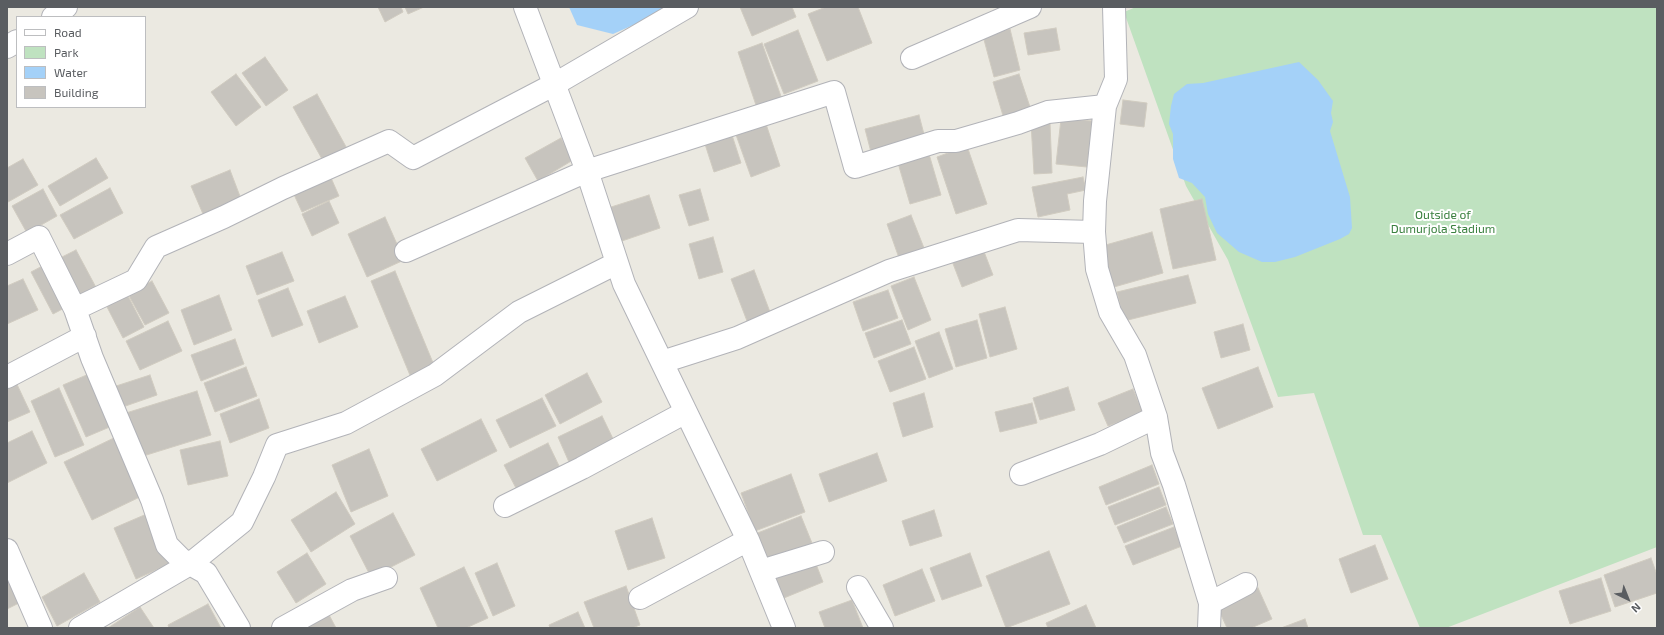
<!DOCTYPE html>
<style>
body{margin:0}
#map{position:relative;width:1664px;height:635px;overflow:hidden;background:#ebe9e1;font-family:"Exo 2",sans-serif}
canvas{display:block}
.frame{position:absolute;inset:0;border:8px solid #5a5d61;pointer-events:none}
.legend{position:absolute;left:16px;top:16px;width:130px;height:92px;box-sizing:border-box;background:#fff;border:1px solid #bdbec0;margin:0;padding:5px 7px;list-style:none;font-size:12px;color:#5a5d61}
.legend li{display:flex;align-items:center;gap:8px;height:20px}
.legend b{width:20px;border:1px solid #bdbec0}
.north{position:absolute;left:1608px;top:579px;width:40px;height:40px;-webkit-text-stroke:3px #fff;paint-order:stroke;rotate:137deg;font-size:11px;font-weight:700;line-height:16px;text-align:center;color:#5a5d61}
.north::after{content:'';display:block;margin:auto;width:14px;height:18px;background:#5a5d61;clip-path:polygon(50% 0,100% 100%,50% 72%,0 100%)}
</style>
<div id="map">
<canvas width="1664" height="635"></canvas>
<div class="frame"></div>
<ul class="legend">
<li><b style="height:5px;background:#fff"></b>Road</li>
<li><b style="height:11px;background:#bfe2c0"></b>Park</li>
<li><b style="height:11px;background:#a4d1f8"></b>Water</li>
<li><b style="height:11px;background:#c7c4be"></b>Building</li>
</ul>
<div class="north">N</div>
</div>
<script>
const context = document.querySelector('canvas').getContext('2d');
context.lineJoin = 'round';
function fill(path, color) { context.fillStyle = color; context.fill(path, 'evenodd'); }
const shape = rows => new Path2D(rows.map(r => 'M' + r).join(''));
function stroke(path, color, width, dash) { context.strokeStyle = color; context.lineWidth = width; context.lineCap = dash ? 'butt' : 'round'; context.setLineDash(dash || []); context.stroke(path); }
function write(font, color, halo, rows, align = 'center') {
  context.font = font + ' "Exo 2",sans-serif'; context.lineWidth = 4; context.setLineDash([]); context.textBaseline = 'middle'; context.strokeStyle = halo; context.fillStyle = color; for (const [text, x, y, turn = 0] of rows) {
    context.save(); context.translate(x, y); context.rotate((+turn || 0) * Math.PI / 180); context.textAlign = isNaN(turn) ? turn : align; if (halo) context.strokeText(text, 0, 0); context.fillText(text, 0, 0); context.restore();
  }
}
fill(shape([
 [1136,7,1657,7,1657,547,1446,628,1420,628,1381,535,1363,535,1314,393,1278,397,1228,260,1186,186,1124,12]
]), '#bfe2c0');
fill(shape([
 [569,7,674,7,613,34,577,25],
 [1299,62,1318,80,1333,101,1331,113,1333,122,1330,131,1350,197,1352,228,1349,234,1340,239,1295,257,1275,262,1262,262,1239,252,1217,233,1208,214,1205,197,1192,183,1179,178,1173,159,1173,134,1169,124,1171,106,1174,94,1187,84,1203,83]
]), '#a4d1f8');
const building = shape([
 [378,7,401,7,403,12,385,22,378,7],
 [405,7,424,7,408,14,405,7],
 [740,7,792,7,796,17,752,36,740,7],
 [826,7,858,7,872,43,827,61,808,14,826,7],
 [1056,28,1060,50,1028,55,1024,33,1056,28],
 [1010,29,1020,70,994,77,983,36,1010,29],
 [798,30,818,81,784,94,764,44,798,30],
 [762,43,783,102,758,111,738,52,762,43],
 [265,57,288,90,266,106,242,73,265,57],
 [236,74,261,107,236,126,211,92,236,74],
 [1019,74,1031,110,1004,119,993,82,1019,74],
 [317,94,350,154,327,168,293,107,317,94],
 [1123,100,1147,103,1144,127,1120,124,1123,100],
 [919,115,926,142,872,156,865,129,919,115],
 [1061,119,1092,121,1087,167,1056,164,1061,119],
 [765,121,780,166,751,177,735,132,765,121],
 [1031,123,1050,123,1052,173,1034,174,1031,123],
 [731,132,741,163,714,172,704,141,731,132],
 [561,138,573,160,538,181,525,158,561,138],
 [967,146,987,204,956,214,937,157,967,146],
 [929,154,941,195,910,204,898,163,929,154],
 [96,158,108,178,60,206,48,186,96,158],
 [23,159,38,185,8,202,7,199,7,168,23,159],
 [230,170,241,199,203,214,191,186,230,170],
 [328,171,339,196,302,212,291,188,328,171],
 [1083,177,1086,190,1067,194,1070,210,1038,217,1032,187,1083,177],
 [110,188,123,213,74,239,60,215,110,188],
 [43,189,57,216,27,233,12,206,43,189],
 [700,189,709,220,689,226,679,195,700,189],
 [649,195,660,228,619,242,608,208,649,195],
 [1202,199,1216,260,1173,269,1160,209,1202,199],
 [329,201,339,223,312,236,302,214,329,201],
 [911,215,924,248,899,258,887,224,911,215],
 [385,217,404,260,367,277,348,234,385,217],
 [1152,232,1163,273,1114,287,1102,246,1152,232],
 [713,237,723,272,699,279,689,244,713,237],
 [983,249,993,275,962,287,952,261,983,249],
 [76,250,99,293,78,304,56,260,76,250],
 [282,252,294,281,257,295,246,266,282,252],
 [50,262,72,304,53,314,31,272,50,262],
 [754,270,770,312,747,321,731,279,754,270],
 [395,271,436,370,412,380,371,281,395,271],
 [1188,275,1196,303,1124,321,1117,292,1188,275],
 [914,277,931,320,908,330,891,286,914,277],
 [23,279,38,310,7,324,7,286,23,279],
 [152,281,169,313,145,325,128,294,152,281],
 [288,288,303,325,272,337,258,300,288,288],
 [888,290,898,318,863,331,853,302,888,290],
 [127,294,144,327,123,338,106,305,127,294],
 [219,295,232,330,194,345,181,310,219,295],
 [345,296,358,327,319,343,307,311,345,296],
 [1005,307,1017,349,990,357,979,314,1005,307],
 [902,320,911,344,874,358,865,333,902,320],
 [977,320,987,358,956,367,945,329,977,320],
 [168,321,182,351,140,370,126,341,168,321],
 [1243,324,1250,350,1221,358,1214,332,1243,324],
 [939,332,953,369,929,378,915,341,939,332],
 [235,339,244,364,201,381,191,355,235,339],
 [914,347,926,379,890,392,878,361,914,347],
 [246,367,257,396,215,412,204,383,246,367],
 [1258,367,1273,407,1218,429,1202,388,1258,367],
 [587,373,602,402,560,424,545,395,587,373],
 [89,374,112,426,86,437,63,385,89,374],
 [150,375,157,395,117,409,110,388,150,375],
 [14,378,30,412,7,422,7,381,14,378],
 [1068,387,1075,410,1040,420,1033,398,1068,387],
 [59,388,84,445,55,457,31,401,59,388],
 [1133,389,1143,413,1108,426,1098,403,1133,389],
 [197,391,211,435,140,457,126,413,197,391],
 [924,393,933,427,903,437,893,403,924,393],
 [542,398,556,426,510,448,496,420,542,398],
 [259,399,269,428,230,443,220,414,259,399],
 [1032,403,1037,423,1000,432,995,412,1032,403],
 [602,416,617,447,572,469,558,437,602,416],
 [481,419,497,451,437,481,421,449,481,419],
 [32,431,47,463,7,483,7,443,32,431],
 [118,436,146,494,92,520,64,462,118,436],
 [220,441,228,476,188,485,180,450,220,441],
 [548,443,561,470,518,492,504,465,548,443],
 [369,449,388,496,351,512,332,465,369,449],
 [877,453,887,481,829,502,819,474,877,453],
 [1152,465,1159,484,1106,505,1099,487,1152,465],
 [791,474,805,512,755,531,741,493,791,474],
 [1159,487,1166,505,1115,525,1108,507,1159,487],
 [336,492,355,524,311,552,291,520,336,492],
 [1166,507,1173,524,1124,543,1117,527,1166,507],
 [934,510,942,536,910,546,902,521,934,510],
 [149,513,170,564,136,579,114,528,149,513],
 [393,513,415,555,371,577,350,536,393,513],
 [801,516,814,548,767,566,755,534,801,516],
 [652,518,665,558,628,570,615,531,652,518],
 [1174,527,1182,546,1133,565,1125,546,1174,527],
 [1375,545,1388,579,1351,593,1339,559,1375,545],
 [1049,551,1070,604,1006,628,986,576,1049,551],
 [307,553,326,584,296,603,277,572,307,553],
 [970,553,982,586,942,600,930,568,970,553],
 [1651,558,1657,575,1657,593,1615,607,1604,575,1651,558],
 [814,559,823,582,779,600,769,577,814,559],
 [497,563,515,606,493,616,475,573,497,563],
 [464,567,488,618,466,628,438,628,420,588,464,567],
 [922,569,935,601,895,616,883,585,922,569],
 [84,573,100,602,57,626,42,597,84,573],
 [13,578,23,601,7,609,7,581,13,578],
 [1601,578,1611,611,1570,624,1559,591,1601,578],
 [626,586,640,625,632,628,594,628,584,602,626,586],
 [1258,588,1272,619,1251,628,1227,628,1217,606,1258,588],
 [852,600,863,628,825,628,819,612,852,600],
 [208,604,221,628,169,628,168,625,208,604],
 [1086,605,1096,628,1048,628,1046,623,1086,605],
 [140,607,154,628,108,628,140,607],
 [327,611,336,628,305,628,327,611],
 [578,612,585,628,550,628,549,625,578,612],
 [1305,619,1308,628,1281,628,1305,619]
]);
fill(building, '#c7c4be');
stroke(building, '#d0cbc0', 1);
const minor = shape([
 [525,7,587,171,624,284,748,540,784,628],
 [53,17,66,7],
 [7,47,17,41],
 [912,58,1030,7],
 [1105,106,1095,201,1094,232,1097,269,1110,312,1135,355,1156,417,1162,453,1174,485,1210,603,1209,628],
 [406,251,587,171,834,92,855,167,938,141,956,141,1018,123,1048,112,1105,106,1116,79,1114,7],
 [7,254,39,237,75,309,92,358,152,500,167,545,181,559,206,573,239,628],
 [75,309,136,280,156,247,224,217,283,188,389,141,413,158,555,84,687,7],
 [662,362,737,338,889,271,1018,230,1094,232],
 [7,377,85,336],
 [1021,474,1100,444,1156,417],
 [505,506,582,468,686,412],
 [7,550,41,628],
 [761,571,823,552],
 [858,587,882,628],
 [640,598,748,540],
 [1210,603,1246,584],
 [80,628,190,564,242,522,264,477,277,445,346,423,435,375,519,312,617,263],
 [283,628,352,590,386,578]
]);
stroke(minor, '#b2b3b8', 24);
stroke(minor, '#fff', 22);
write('12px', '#3a803f', '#fff', [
 ["Outside of",1443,215],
 ["Dumurjola Stadium",1443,229]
]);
</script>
